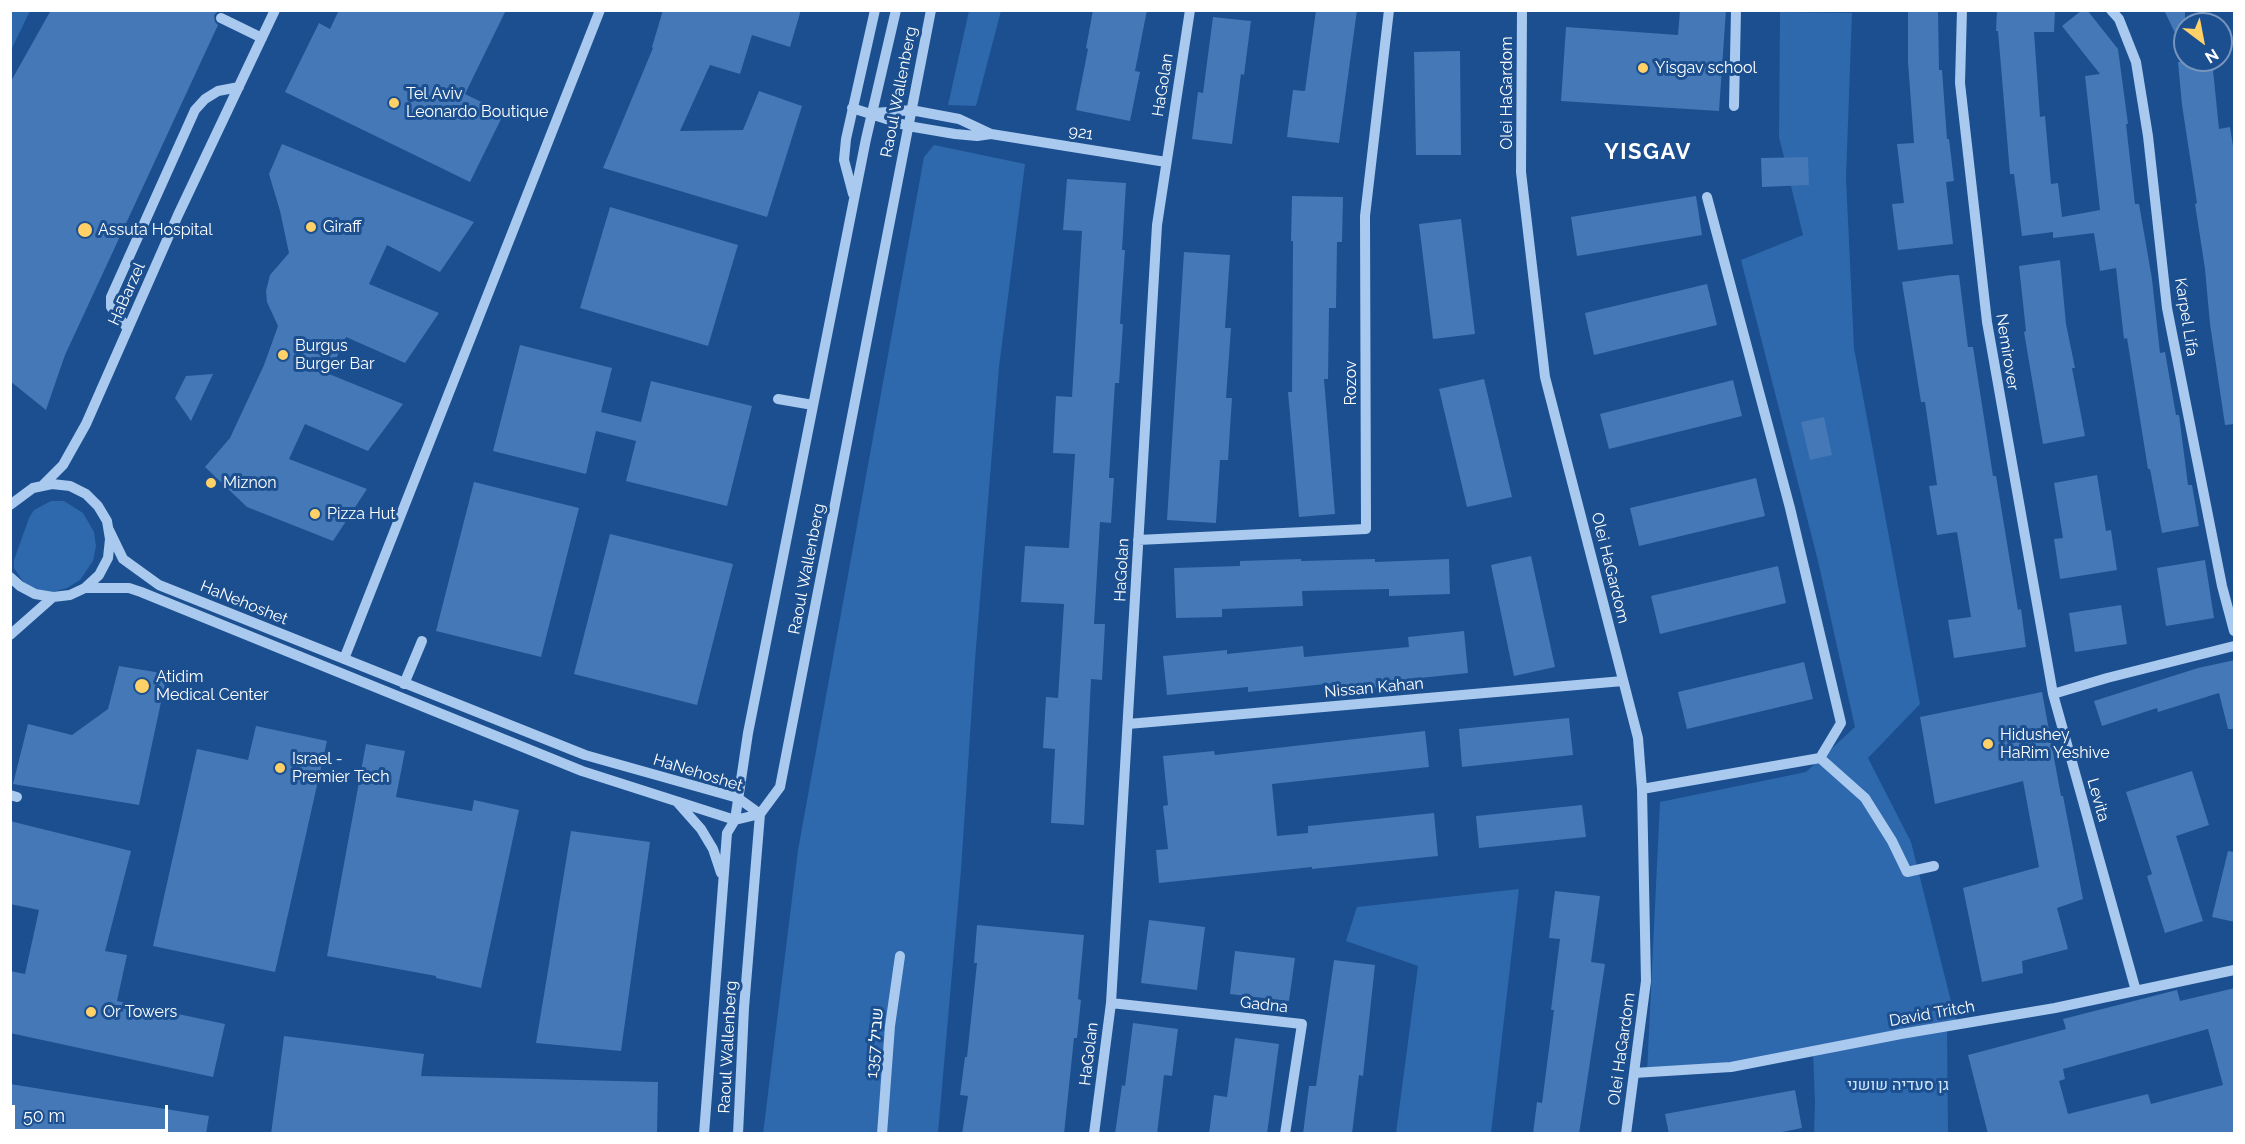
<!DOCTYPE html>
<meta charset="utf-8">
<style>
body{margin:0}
#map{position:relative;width:2245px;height:1144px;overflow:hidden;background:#1b4f8f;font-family:Raleway,sans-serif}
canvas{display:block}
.frame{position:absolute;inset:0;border:12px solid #fff;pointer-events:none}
.north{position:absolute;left:2173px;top:12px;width:60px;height:60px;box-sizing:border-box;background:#1b4f8f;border:2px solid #7695bc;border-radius:50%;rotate:148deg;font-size:16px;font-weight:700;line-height:24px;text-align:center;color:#fff}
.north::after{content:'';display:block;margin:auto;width:21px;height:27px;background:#ffd166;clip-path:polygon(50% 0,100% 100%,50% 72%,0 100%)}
.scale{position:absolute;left:12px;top:1105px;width:156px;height:27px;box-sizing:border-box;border:3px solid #fff;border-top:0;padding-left:8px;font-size:18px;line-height:21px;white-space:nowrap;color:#fff;-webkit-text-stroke:4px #1b4f8f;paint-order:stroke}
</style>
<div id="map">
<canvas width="2245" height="1144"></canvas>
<div class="frame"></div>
<div class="north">N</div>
<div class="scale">50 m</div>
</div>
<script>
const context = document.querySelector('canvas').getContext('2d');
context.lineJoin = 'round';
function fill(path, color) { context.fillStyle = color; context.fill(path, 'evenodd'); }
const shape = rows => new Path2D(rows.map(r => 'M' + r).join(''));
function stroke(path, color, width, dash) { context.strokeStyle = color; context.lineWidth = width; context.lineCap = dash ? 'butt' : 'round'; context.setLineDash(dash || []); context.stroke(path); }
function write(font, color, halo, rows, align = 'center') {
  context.font = font + ' Raleway,Heebo,sans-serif'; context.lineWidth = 6; context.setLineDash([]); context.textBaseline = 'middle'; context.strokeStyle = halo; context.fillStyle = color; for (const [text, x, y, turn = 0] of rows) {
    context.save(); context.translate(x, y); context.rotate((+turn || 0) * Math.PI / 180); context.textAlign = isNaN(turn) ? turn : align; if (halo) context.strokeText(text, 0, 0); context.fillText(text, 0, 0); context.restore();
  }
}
fill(shape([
 [11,10,30,11,11,50,10,11],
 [969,11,1001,11,976,106,948,105],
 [1780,12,1852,13,1846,178,1854,348,1920,704,1868,758,1911,842,1957,1025,1947,1027,1948,1133,1814,1133,1815,1103,1813,1052,1647,1073,1660,802,1806,772,1855,727,1818,561,1741,260,1803,235,1779,137],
 [934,145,1025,164,999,367,975,660,961,870,938,1133,763,1134,798,850,924,157],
 [51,501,64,501,83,513,94,532,96,546,93,561,80,580,67,588,52,592,37,591,24,583,14,568,14,560,29,518,34,510],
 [1519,889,1491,1133,1396,1133,1418,966,1346,941,1357,907]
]), '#2e69ad');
fill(shape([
 [51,10,224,10,217,12,214,15,215,22,218,25,65,355,46,410,10,381,10,83],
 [339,10,506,10,465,94,504,113,470,182,285,92,319,23,330,29],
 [663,10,801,10,790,47,752,35,740,74,710,65,680,131,743,130,759,91,802,106,767,217,603,168,653,48,652,47],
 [1093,10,1147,10,1135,71,1140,72,1130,121,1076,110,1088,49,1086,48],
 [1316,10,1357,10,1339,143,1287,137,1293,90,1305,91],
 [1680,10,1726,10,1719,111,1561,101,1566,27,1678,35],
 [1997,10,2055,10,2054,32,2034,32,2040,117,2045,116,2051,184,2058,183,2062,217,2100,210,2085,76,2100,74,2062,26,2082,10,2087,10,2118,49,2128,124,2126,124,2135,204,2139,204,2152,279,2160,353,2165,352,2176,415,2179,415,2188,485,2192,485,2199,526,2162,533,2150,469,2148,469,2127,338,2124,339,2116,268,2100,271,2094,233,2053,238,2053,232,2022,236,2014,174,2010,174,1998,31,1996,31],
 [2164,10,2185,10,2185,54],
 [1908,11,1938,11,1939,70,1942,70,1947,139,1949,139,1954,181,1946,182,1953,244,1898,250,1892,204,1904,203,1897,144,1914,143,1908,62],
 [1213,17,1251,21,1244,75,1241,74,1232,144,1192,139,1198,92,1203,93],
 [1460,51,1461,155,1416,155,1414,52],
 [2195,60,2212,60,2219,129,2230,127,2235,159,2235,424,2225,425,2210,324,2205,269,2195,204,2197,203,2182,105,2178,62],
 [282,144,474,222,440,272,387,245,369,284,439,313,405,363,346,337,329,374,403,404,368,451,305,424,289,459,367,489,333,541,247,507,205,467,230,438,264,365,278,326,267,302,266,291,270,275,289,253,280,211,269,174],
 [1808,157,1809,185,1762,187,1761,158],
 [1067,179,1126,183,1122,250,1125,250,1120,324,1123,324,1119,383,1115,383,1109,478,1114,478,1111,523,1100,522,1094,624,1105,624,1102,680,1091,679,1084,825,1051,823,1055,749,1043,748,1046,697,1058,698,1064,604,1021,602,1025,546,1069,548,1075,454,1053,453,1056,396,1072,397,1082,231,1063,230],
 [1292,196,1343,197,1342,242,1337,242,1336,308,1329,308,1328,379,1324,379,1335,514,1299,517,1288,392,1292,392,1293,241,1291,241],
 [1696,196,1702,235,1577,256,1571,217],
 [610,207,738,245,708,346,580,308],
 [1461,219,1475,334,1433,339,1419,224],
 [1184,252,1230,255,1225,328,1231,328,1226,398,1232,398,1228,460,1220,460,1216,523,1167,520],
 [2060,260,2066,324,2075,368,2072,368,2085,436,2043,444,2024,332,2026,331,2019,266],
 [1951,275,1959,275,1968,347,1973,347,1993,476,1996,476,2018,610,2021,609,2026,647,1954,658,1948,620,1971,617,1957,532,1937,535,1929,486,1937,485,1925,402,1921,402,1902,282],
 [1707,284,1717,325,1594,355,1585,313],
 [520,345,612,368,601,412,641,422,651,381,752,406,727,506,626,481,636,441,596,431,586,474,493,451],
 [213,374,191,421,175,398,186,376],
 [1484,379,1512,497,1467,507,1439,389],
 [1733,380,1742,416,1609,449,1600,414],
 [1824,417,1832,455,1810,460,1801,422],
 [2097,475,2106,531,2111,530,2117,570,2060,579,2054,539,2063,538,2054,483],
 [1756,478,1765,516,1639,546,1630,508],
 [474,482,579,508,541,657,436,631],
 [610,534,733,564,697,705,574,674],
 [1531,556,1555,667,1514,676,1491,565],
 [1301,559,1301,561,1375,559,1375,562,1449,559,1450,594,1389,596,1389,589,1302,591,1303,606,1222,609,1222,617,1176,618,1174,568,1240,566,1240,561],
 [2205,560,2214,618,2166,626,2157,568],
 [1778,566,1786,603,1660,634,1651,596],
 [2121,605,2127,644,2075,652,2069,613],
 [1464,631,1468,673,1391,681,1392,686,1337,691,1336,683,1248,692,1248,687,1167,695,1163,656,1227,650,1227,654,1303,646,1304,657,1409,647,1408,637],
 [2235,660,2235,729,2228,729,2219,693,2158,712,2157,708,2102,726,2094,701,2198,668],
 [1804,662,1813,699,1687,729,1678,692],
 [119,666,167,674,139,805,13,784,28,724,72,735,108,709],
 [2042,692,2061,796,2063,796,2083,899,2057,908,2068,949,2022,961,2023,973,1982,982,1963,888,2039,867,2023,781,1935,804,1920,717],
 [1569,718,1573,755,1462,767,1459,729],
 [256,726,327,741,275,972,153,946,197,749,248,760],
 [1425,731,1429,767,1272,784,1277,836,1308,833,1308,826,1434,813,1438,856,1312,869,1312,867,1159,883,1156,850,1168,849,1163,806,1168,805,1163,756,1214,751,1215,755],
 [366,744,405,751,396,797,472,811,474,800,519,810,481,988,436,978,436,976,327,956],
 [2192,771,2209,825,2176,836,2203,921,2165,933,2147,876,2152,874,2126,792],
 [1582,805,1586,837,1479,848,1476,816],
 [10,821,131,851,105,951,127,955,117,1001,225,1024,213,1077,10,1033,10,971,25,974,39,910,10,904],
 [571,831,650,842,621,1051,536,1043],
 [2228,851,2235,852,2235,922,2212,917],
 [1555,891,1600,896,1591,962,1605,964,1579,1134,1533,1134,1537,1102,1542,1103,1554,1010,1551,1010,1560,939,1549,938],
 [1149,920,1205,927,1197,990,1141,983],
 [977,925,1084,935,1078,999,1081,1000,1077,1038,1074,1038,1064,1134,962,1134,968,1096,960,1095,965,1057,967,1057,977,963,974,963],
 [1235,951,1295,958,1289,1001,1230,994],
 [1334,960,1375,965,1363,1076,1359,1075,1352,1134,1303,1134,1309,1086,1316,1086],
 [2235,988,2235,1134,1988,1134,1968,1055,2066,1029,2063,1019,2177,990,2180,1001],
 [2208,1029,2223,1085,2151,1104,2148,1094,2068,1114,2059,1081,2065,1079,2063,1069],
 [1133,1023,1178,1029,1172,1076,1164,1075,1157,1134,1115,1134,1122,1085,1125,1086],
 [284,1036,424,1054,421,1076,658,1082,657,1134,271,1134],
 [1235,1038,1279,1044,1267,1134,1209,1134,1214,1095,1227,1097],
 [10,1084,209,1116,206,1134,10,1134],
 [1795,1090,1802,1128,1772,1134,1669,1134,1665,1114]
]), '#4478b7');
stroke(shape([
 [1522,10,1521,172,1545,377,1638,738,1642,789,1646,981,1626,1134],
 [1962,10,1960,83,1987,322,2053,694],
 [2111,10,2119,19,2136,62,2148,136,2167,308,2222,586,2234,631],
 [221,18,262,38],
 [1734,106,1736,10],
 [852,108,908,126,955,134,977,136,991,134,1166,162],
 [875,113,911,110,959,119,991,134],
 [853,194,844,160,846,139,875,10],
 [128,329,111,307,111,297,195,110,205,99,218,91,239,87],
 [778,399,813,405],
 [43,485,63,465,86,424,178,215,275,10],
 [10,505,33,488,52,484,70,486,86,494,98,506,107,521,110,539,108,558,99,575,85,588,70,595,53,597,35,594,20,586,10,577],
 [109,530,123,559,159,585,585,755,738,798,760,814],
 [1138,540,1366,529,1365,216,1389,10],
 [85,588,129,588,141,592,582,771,735,820,760,814],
 [10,635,53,597],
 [344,659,600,10],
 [404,684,422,641],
 [1128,724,1623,681],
 [1820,758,1865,798,1892,841,1907,872,1934,866],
 [1642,789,1820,758,1841,723,1790,508,1707,197],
 [10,795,17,797],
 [678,803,701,829,713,849,721,873],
 [2136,991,2053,694,2107,678,2234,646],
 [1111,1003,1302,1024,1285,1134],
 [1634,1073,1731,1067,1901,1034,2055,1008,2234,970],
 [704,1134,727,833,735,820,748,733,866,139,896,10],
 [738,1134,744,1008,760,814,780,787,931,10],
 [882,1134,890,1026,900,956],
 [1094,1134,1111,1003,1157,225,1190,10]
]), '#a9c9ee', 10);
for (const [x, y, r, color] of [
 [1643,68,6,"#ffd166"],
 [394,103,6,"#ffd166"],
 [311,227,6,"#ffd166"],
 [85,230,8,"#ffd166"],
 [283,355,6,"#ffd166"],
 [211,483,6,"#ffd166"],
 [315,514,6,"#ffd166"],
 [142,686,8,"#ffd166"],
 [1988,744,6,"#ffd166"],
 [280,768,6,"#ffd166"],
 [91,1012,6,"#ffd166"]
]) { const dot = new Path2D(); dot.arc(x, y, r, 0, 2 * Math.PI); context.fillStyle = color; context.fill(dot); stroke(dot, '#1b4f8f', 2); }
write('16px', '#fff', '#1b4f8f', [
 ["Yisgav school",1655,68],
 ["Tel Aviv",406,94],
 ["Leonardo Boutique",406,112],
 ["Giraff",323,227],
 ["Assuta Hospital",98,230],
 ["Burgus",295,346],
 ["Burger Bar",295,364],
 ["Miznon",223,483],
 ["Pizza Hut",327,514],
 ["Atidim",156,677],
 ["Medical Center",156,695],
 ["Hidushey",2000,735],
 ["HaRim Yeshive",2000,753],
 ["Israel -",292,759],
 ["Premier Tech",292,777],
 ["Or Towers",103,1012]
], 'left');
write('16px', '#fff', '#1b4f8f', [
 ["HaGolan",1163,85,-81],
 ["Raoul Wallenberg",899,92,-79],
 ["Olei HaGardom",1507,93,-90],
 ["921",1081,133,9],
 ["HaBarzel",127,294,-66],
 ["Karpel Lifa",2186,317,81],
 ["Nemirover",2007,352,81],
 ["Rozov",1351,383,-90],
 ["Olei HaGardom",1610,568,76],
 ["Raoul Wallenberg",807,569,-79],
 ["HaGolan",1122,570,-87],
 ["HaNehoshet",244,603,22],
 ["Nissan Kahan",1374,688,-5],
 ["HaNehoshet",698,773,17],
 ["Levita",2098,800,74],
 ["Gadna",1264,1005,6],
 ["David Tritch",1932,1014,-10],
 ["שביל 1357",875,1043,-85],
 ["Raoul Wallenberg",728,1047,-87],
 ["Olei HaGardom",1622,1049,-82],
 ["HaGolan",1089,1054,-83]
]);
write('16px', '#cfe3fa', '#1b4f8f', [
 ["גן סעדיה שושני",1898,1085]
]);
context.letterSpacing = '1.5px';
write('bold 22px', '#fff', '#1b4f8f', [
 ["YISGAV",1648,152]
]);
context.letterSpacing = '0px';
</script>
